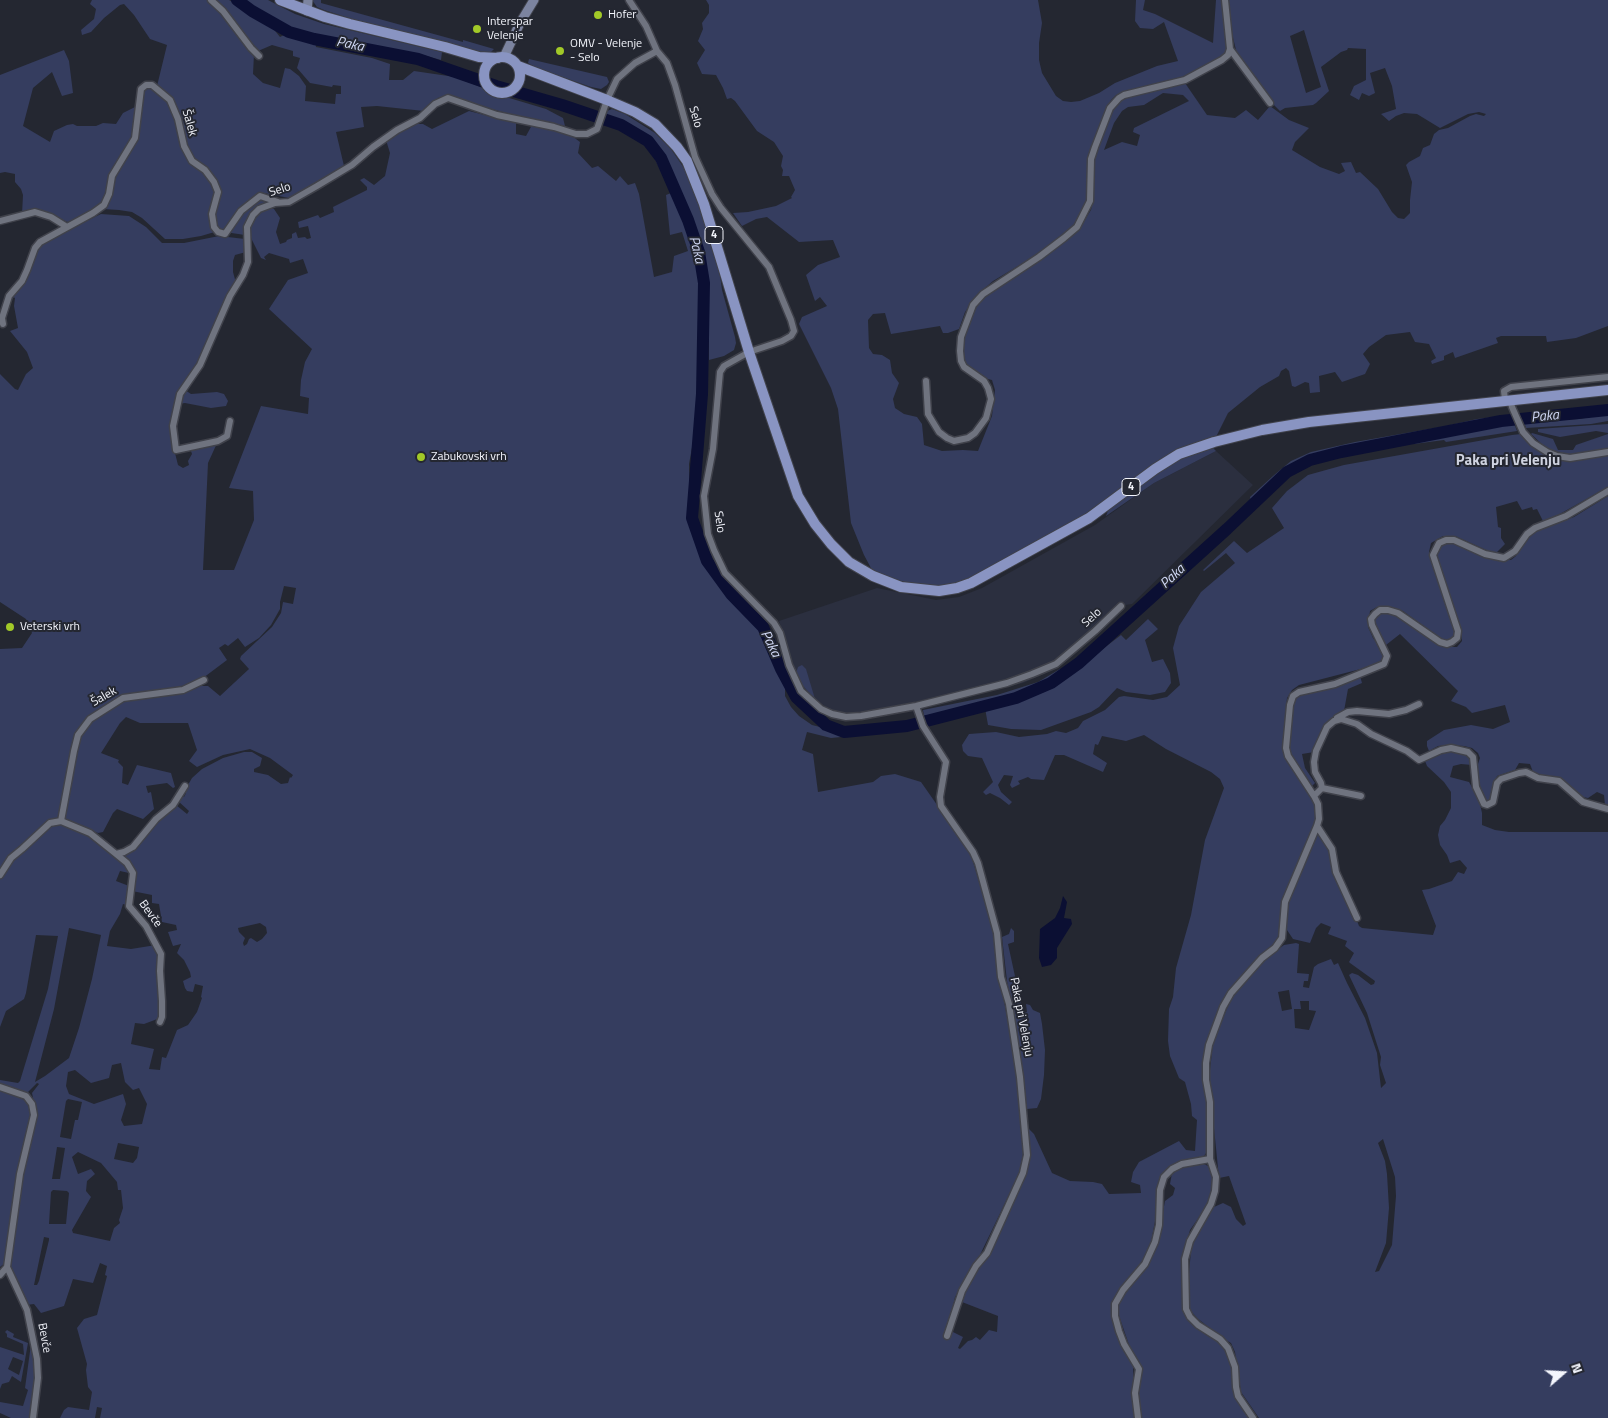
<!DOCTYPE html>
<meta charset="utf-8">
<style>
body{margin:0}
#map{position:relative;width:1608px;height:1418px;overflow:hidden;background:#242731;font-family:"Titillium Web",sans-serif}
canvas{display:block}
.north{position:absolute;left:1538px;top:1348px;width:50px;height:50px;-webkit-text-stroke:4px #242731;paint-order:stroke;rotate:71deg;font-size:14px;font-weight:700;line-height:20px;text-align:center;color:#f3f5fc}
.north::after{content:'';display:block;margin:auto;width:18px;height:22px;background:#f3f5fc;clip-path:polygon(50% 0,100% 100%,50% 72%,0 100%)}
</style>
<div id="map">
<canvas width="1608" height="1418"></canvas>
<div class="north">N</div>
</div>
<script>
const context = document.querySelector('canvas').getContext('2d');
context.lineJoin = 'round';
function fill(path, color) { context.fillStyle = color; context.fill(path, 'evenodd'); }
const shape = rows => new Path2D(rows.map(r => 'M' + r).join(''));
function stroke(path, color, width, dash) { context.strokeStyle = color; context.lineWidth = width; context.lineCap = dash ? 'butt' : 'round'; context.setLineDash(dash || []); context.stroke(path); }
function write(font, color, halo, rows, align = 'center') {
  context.font = font + ' "Titillium Web",sans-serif'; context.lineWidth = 4; context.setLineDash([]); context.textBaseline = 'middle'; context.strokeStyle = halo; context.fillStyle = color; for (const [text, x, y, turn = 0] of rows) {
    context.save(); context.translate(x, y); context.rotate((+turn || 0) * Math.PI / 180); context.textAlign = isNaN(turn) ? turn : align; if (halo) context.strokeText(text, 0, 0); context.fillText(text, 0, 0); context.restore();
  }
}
fill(shape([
 [1216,451,1253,485,1132,604,1125,605,1119,602,1097,632,1063,663,1044,674,1023,683,946,702,929,699,860,713,844,714,830,710,815,699,808,693,796,673,779,621,877,588,936,600,959,597,982,588,1095,525,1154,483]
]), '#2b2f3f');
fill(shape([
 [92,0,209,0,254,54,253,74,263,83,280,88,285,68,290,69,299,76,306,86,305,101,335,104,336,94,341,94,341,86,333,85,332,87,310,83,297,68,300,58,293,56,293,51,272,45,258,51,214,0,229,0,251,13,252,17,272,27,280,37,288,33,315,41,316,47,372,58,390,64,389,80,403,80,414,71,455,77,506,97,546,109,563,118,565,126,506,113,474,104,450,95,438,98,424,111,377,106,361,107,364,127,336,132,344,166,289,198,264,193,268,201,267,204,260,206,245,235,218,231,201,236,183,239,165,239,142,218,132,212,119,210,103,209,70,223,46,213,22,214,23,195,21,189,15,182,15,174,5,172,0,173,0,75,64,50,69,61,73,93,62,96,52,72,33,88,23,126,50,142,54,131,67,125,73,124,77,126,96,126,103,123,116,124,123,113,137,106,143,88,157,86,167,45,150,39,134,15,124,4,120,5,104,18,91,32,82,35,81,30,94,19,96,9,90,4],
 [242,0,268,0,295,14,324,24,442,52,441,60,419,54,336,41,293,30,262,13],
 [312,0,321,0,321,3,463,42,463,40,494,49,490,53,486,54,364,23,324,10,317,7],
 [706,0,1038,0,1042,23,1039,43,1039,60,1042,73,1056,96,1063,101,1071,102,1080,101,1099,93,1115,83,1157,66,1178,61,1164,22,1153,29,1140,28,1135,21,1136,0,1145,0,1143,10,1155,14,1213,43,1216,0,1223,0,1228,48,1226,54,1195,74,1116,95,1111,100,1097,132,1091,152,1090,191,1084,212,1071,229,1045,250,993,281,978,294,965,312,959,329,948,333,943,333,940,326,891,334,885,313,873,314,868,320,869,348,873,354,882,355,890,360,892,373,899,383,893,399,895,408,904,414,917,417,922,424,924,445,942,451,963,450,978,451,992,416,995,390,992,380,984,378,966,365,963,357,963,344,968,325,976,305,984,295,1062,244,1073,234,1084,221,1091,210,1093,200,1093,170,1096,151,1112,110,1124,97,1185,83,1207,115,1235,118,1246,110,1258,120,1270,106,1289,120,1309,128,1295,142,1292,150,1320,167,1339,174,1345,171,1341,163,1351,162,1356,173,1360,172,1378,189,1392,212,1398,218,1404,219,1410,213,1410,200,1412,182,1406,165,1409,162,1420,156,1423,148,1430,145,1434,134,1439,130,1448,128,1470,116,1476,114,1484,116,1486,114,1479,112,1468,114,1440,128,1417,114,1404,113,1396,116,1389,121,1381,114,1396,109,1392,86,1385,68,1370,73,1375,93,1369,96,1362,93,1359,100,1350,95,1354,86,1366,80,1366,49,1348,48,1347,50,1341,52,1321,67,1329,91,1316,103,1313,105,1285,108,1280,111,1270,101,1237,54,1227,13,1227,0,1608,0,1608,326,1576,338,1547,342,1546,336,1501,336,1496,338,1498,343,1455,358,1453,352,1444,356,1444,360,1432,364,1431,361,1436,358,1429,344,1415,342,1410,332,1386,335,1369,347,1363,354,1370,364,1365,374,1342,382,1335,372,1319,376,1320,392,1310,393,1309,383,1305,382,1295,387,1292,386,1289,371,1286,368,1281,371,1279,376,1260,387,1228,413,1216,437,1116,493,1069,525,988,569,962,582,950,585,934,586,909,583,889,578,872,570,864,555,851,523,838,409,831,388,799,324,802,317,827,306,820,297,815,301,806,275,818,265,840,257,833,240,799,242,767,217,756,219,742,226,733,213,748,212,776,206,792,198,791,197,795,190,789,176,782,176,783,170,781,166,783,156,774,142,757,131,735,101,731,98,727,99,723,88,716,75,702,74,697,63,705,50,698,41,703,29,702,23,709,13,709,5],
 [1304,30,1321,87,1306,93,1290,36],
 [1163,93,1183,95,1189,101,1134,128,1133,132,1140,135,1137,146,1122,142,1104,150,1114,123,1122,111,1128,107,1144,105],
 [529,59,607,77,609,82,607,85,601,89,591,87,536,68,528,63],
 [612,109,625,114,655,133,671,149,686,171,696,192,719,267,722,290,735,337,736,343,734,350,724,356,709,360,708,291,706,271,690,216,668,163,650,139,625,123,604,116,607,111],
 [469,111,516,123,516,134,526,136,532,125,547,127,572,136,580,142,578,153,592,168,598,166,616,181,620,176,628,185,635,183,639,194,654,277,672,272,674,256,688,251,682,232,670,235,666,195,671,193,653,155,655,153,672,186,690,233,701,282,703,313,700,342,701,384,699,409,689,464,690,513,693,532,700,553,714,578,734,604,757,626,785,686,785,696,791,707,799,716,812,725,844,733,881,731,882,733,831,738,807,732,802,750,813,754,818,792,873,782,881,776,895,774,921,782,970,852,994,930,1000,979,1018,1077,1023,1154,1019,1174,979,1257,955,1297,946,1336,948,1338,951,1331,963,1337,958,1348,960,1349,968,1341,972,1340,976,1337,980,1340,989,1330,997,1332,998,1316,962,1302,960,1300,968,1284,987,1255,1026,1173,1029,1158,1027,1129,1029,1129,1034,1134,1052,1173,1070,1181,1093,1182,1102,1184,1109,1194,1141,1193,1140,1185,1131,1182,1133,1172,1139,1162,1179,1141,1186,1150,1195,1151,1197,1120,1192,1116,1191,1104,1185,1082,1179,1078,1170,1056,1168,1041,1169,1009,1173,997,1176,968,1191,915,1205,840,1224,788,1220,779,1211,772,1166,749,1144,735,1126,741,1102,736,1098,745,1095,744,1093,754,1107,763,1103,772,1064,755,1055,755,1044,780,1031,779,1028,777,1018,781,1020,784,1012,788,1010,785,1013,776,1004,775,998,785,1001,792,1012,802,1009,805,1000,798,990,793,986,795,983,792,993,782,982,758,968,756,963,751,962,745,969,734,996,732,1019,737,1047,734,1056,731,1066,733,1078,728,1083,721,1105,710,1119,697,1124,696,1153,700,1167,697,1180,685,1173,648,1179,626,1201,592,1235,563,1226,553,1204,571,1203,570,1234,541,1247,553,1284,528,1272,508,1287,491,1308,475,1344,465,1512,435,1521,434,1546,454,1558,459,1572,460,1608,455,1608,487,1558,515,1543,521,1537,509,1533,510,1532,507,1522,510,1517,501,1496,507,1498,527,1501,528,1501,538,1505,544,1495,554,1455,536,1443,536,1431,543,1429,552,1455,633,1455,639,1449,642,1440,638,1403,611,1388,607,1377,607,1370,611,1368,627,1373,638,1382,649,1384,662,1380,664,1299,685,1292,690,1287,698,1283,739,1284,753,1287,762,1315,801,1318,816,1316,825,1283,901,1282,932,1280,939,1275,945,1262,955,1230,990,1222,1004,1207,1042,1203,1076,1207,1101,1206,1153,1202,1159,1182,1162,1170,1167,1161,1177,1158,1187,1157,1211,1151,1242,1143,1263,1118,1293,1111,1304,1116,1324,1133,1366,1135,1418,100,1418,102,1408,97,1407,95,1418,60,1418,64,1410,68,1407,89,1410,92,1392,88,1387,86,1370,87,1364,77,1328,84,1319,97,1315,107,1276,105,1275,107,1266,100,1263,93,1283,73,1279,64,1306,41,1313,34,1304,26,1305,13,1278,9,1263,21,1177,36,1119,36,1112,32,1093,39,1084,37,1083,28,1092,24,1092,0,1085,0,1080,18,1083,20,1081,48,989,58,936,36,935,26,993,24,999,6,1011,0,1027,0,649,22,648,32,633,26,619,0,602,0,374,15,389,18,390,26,374,33,368,27,352,10,331,18,328,14,306,15,298,11,296,28,275,35,254,42,242,101,214,129,216,146,227,162,243,184,243,219,236,245,239,246,252,235,255,233,261,233,272,236,283,226,299,198,365,185,381,185,390,191,394,217,392,224,394,228,401,226,406,211,408,185,403,178,404,175,416,179,441,179,449,175,453,178,465,183,468,189,465,188,461,192,454,190,448,218,441,208,463,203,570,234,570,254,520,253,491,229,488,261,406,308,414,309,398,300,396,301,380,305,362,312,349,269,309,288,280,308,273,303,259,290,263,289,259,269,253,264,257,266,260,261,258,249,234,253,219,259,211,269,207,274,209,280,218,276,232,280,244,286,242,287,240,292,238,292,234,296,232,298,238,305,237,307,239,311,238,308,226,299,228,298,222,318,215,320,218,334,212,333,207,367,190,367,187,360,180,364,178,374,185,385,176,390,153,386,140,388,138,404,128,416,124,423,124,432,129],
 [284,586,296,588,293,604,283,602,281,613,272,627,241,656,240,659,249,669,220,696,208,686,199,686,173,694,130,698,117,704,89,722,83,730,72,765,71,789,64,813,66,820,98,833,103,832,113,813,117,809,143,819,154,809,151,792,148,793,146,786,167,783,173,788,175,787,171,773,137,765,128,785,122,783,123,767,118,762,119,760,101,753,120,723,126,717,140,723,188,723,197,750,189,761,197,767,223,755,250,749,270,758,293,775,291,778,290,777,288,783,281,784,268,775,254,772,254,769,260,766,262,758,252,752,244,752,223,758,202,769,192,778,184,792,186,793,184,797,182,796,178,801,189,811,187,814,176,805,161,816,136,846,130,851,121,854,134,870,135,877,132,891,152,895,152,903,159,904,162,922,176,925,177,930,168,932,173,946,181,944,177,953,184,960,190,972,191,977,183,981,185,988,187,991,193,992,195,984,203,986,201,997,202,998,197,1012,188,1025,177,1030,166,1058,162,1057,160,1070,149,1069,154,1049,131,1044,135,1023,144,1024,160,1018,162,1006,159,974,159,954,156,945,131,949,107,946,110,931,120,914,123,904,126,905,129,886,116,881,120,871,129,873,130,870,94,836,86,832,59,824,57,820,65,800,69,762,80,729,84,722,103,707,125,696,169,692,184,689,195,684,227,660,219,648,225,644,228,646,238,638,245,647,259,638,271,625,280,609,280,602],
 [260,923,266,927,267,933,262,939,257,942,251,938,249,939,247,944,244,946,243,943,245,938,239,932,238,928],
 [69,928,101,935,92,979,79,1028,69,1058,45,1076,35,1082,54,1009],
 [121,1063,125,1082,133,1090,139,1088,147,1104,142,1124,124,1126,121,1120,126,1104,123,1094,94,1104,69,1094,66,1086,68,1072,75,1070,91,1083,109,1078,112,1065],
 [68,1099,82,1102,78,1120,75,1120,71,1139,60,1137,66,1101],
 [118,1143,139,1147,137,1158,133,1163,114,1159],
 [57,1147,65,1148,60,1179,52,1179],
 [78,1152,101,1163,117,1182,118,1190,121,1190,123,1208,119,1220,120,1223,114,1228,110,1241,73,1233,72,1230,91,1197,86,1191,87,1181,95,1174,91,1169,78,1174,72,1157],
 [53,1190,67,1191,69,1193,66,1224,49,1224,51,1192],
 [44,1237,49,1238,49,1240,39,1281,37,1285,34,1285],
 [1608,414,1608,421,1591,424,1526,428,1524,422,1579,419],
 [1510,415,1512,418,1365,444,1312,456,1291,467,1251,501,1250,497,1273,476,1291,461,1311,452,1355,442,1446,426,1477,419],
 [1514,423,1517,431,1446,442,1444,440,1414,444,1411,441],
 [1608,424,1608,433,1596,431,1560,437,1538,432,1538,429],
 [1532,433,1553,439,1558,450,1573,450,1576,445,1608,434,1608,449,1576,455,1563,455,1546,448,1531,434],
 [1212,447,1216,451,1154,483,1106,516,1109,508,1145,481,1180,458],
 [1608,496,1608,806,1605,805,1604,795,1597,792,1588,798,1577,796,1572,791,1568,784,1559,778,1541,776,1533,772,1530,764,1519,763,1515,770,1497,776,1492,799,1489,802,1485,802,1476,781,1477,767,1480,758,1478,753,1472,748,1464,746,1449,745,1438,746,1429,751,1427,746,1427,741,1444,730,1471,725,1493,729,1510,722,1505,705,1472,713,1466,707,1451,701,1458,691,1400,634,1386,645,1378,633,1374,623,1375,618,1381,614,1389,612,1404,620,1439,644,1449,647,1457,647,1462,641,1461,629,1439,568,1437,553,1440,546,1445,542,1451,542,1495,559,1511,560,1516,556,1519,548,1533,532,1574,517],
 [1148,619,1158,629,1145,640,1152,662,1163,659,1170,673,1171,683,1165,692,1150,695,1126,692,1117,688,1099,707,1091,712,1041,730,1011,729,988,725,985,708,1044,692,1057,684,1121,635,1126,640],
 [802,665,806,669,815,699,801,684,796,673,798,667],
 [1060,669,1062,673,1049,681,1010,696,972,706,924,716,923,710,997,695,1038,682],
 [1360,676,1362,683,1348,689,1344,711,1335,715,1325,725,1314,752,1302,754,1305,768,1315,783,1311,787,1292,760,1287,741,1292,705,1296,697,1303,693],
 [1446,750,1459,751,1470,756,1472,765,1461,764,1453,766,1450,777,1469,782,1479,800,1482,813,1482,825,1495,830,1509,832,1608,832,1608,1418,1259,1418,1241,1392,1235,1352,1231,1343,1222,1338,1197,1318,1190,1310,1187,1297,1191,1250,1199,1226,1214,1207,1223,1203,1231,1207,1236,1219,1243,1226,1246,1224,1229,1176,1219,1178,1214,1128,1214,1111,1209,1080,1213,1042,1231,999,1241,985,1261,963,1276,951,1284,945,1296,943,1299,944,1297,973,1309,974,1308,981,1304,981,1303,987,1309,988,1314,967,1318,964,1331,959,1334,965,1338,963,1347,983,1365,1018,1377,1053,1381,1088,1386,1083,1380,1065,1381,1057,1367,1013,1349,975,1352,973,1358,975,1371,985,1374,984,1375,981,1350,963,1349,962,1354,953,1345,946,1347,941,1328,934,1331,927,1321,923,1316,928,1310,943,1293,939,1287,930,1287,903,1318,830,1330,850,1359,926,1362,928,1433,935,1436,926,1422,890,1429,889,1452,881,1458,872,1464,874,1467,868,1460,860,1450,863,1447,855,1440,845,1438,835,1440,826,1445,820,1451,808,1451,792,1444,782,1427,766,1425,761,1428,757],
 [1289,990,1292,1009,1282,1011,1278,992],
 [1300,1001,1309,1001,1309,1010,1316,1011,1309,1030,1295,1028,1294,1009,1301,1009],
 [1383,1139,1395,1177,1396,1196,1392,1245,1379,1271,1375,1272,1386,1243,1389,1208,1387,1174,1385,1161,1378,1143],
 [1011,928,1014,931,1014,942,1008,944,1023,1013,1027,1012,1026,1004,1030,1005,1033,1010,1040,1013,1042,1024,1045,1050,1044,1075,1041,1099,1037,1108,1027,1109,1018,1039,1007,981,1002,937,1009,934],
 [0,1089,27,1101,30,1106,32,1118,5,1263,0,1267],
 [1202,1163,1208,1166,1210,1169,1214,1185,1211,1196,1204,1210,1190,1230,1183,1255,1182,1310,1187,1318,1205,1334,1225,1346,1230,1355,1233,1389,1252,1418,1139,1418,1138,1371,1116,1307,1120,1297,1157,1243,1165,1201,1173,1195,1175,1188,1170,1184,1172,1173,1182,1166],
 [7,1330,14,1334,13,1337,28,1343,21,1382,12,1376,9,1382,2,1384,0,1389,0,1347,24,1355,23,1344,7,1337,7,1334,5,1332],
 [13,1357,23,1361,19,1375,8,1369],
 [31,1344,33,1350,35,1373,31,1418,11,1418,0,1413,0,1402,23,1406,28,1390,25,1388]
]), '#353d5f');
fill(shape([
 [1063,896,1067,902,1064,918,1071,919,1072,924,1057,948,1057,958,1051,965,1042,967,1039,958,1040,929,1055,918,1060,908]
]), '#0b0f33');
stroke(shape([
 [237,0,252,11,289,32,314,39,418,59,496,86,562,105,621,125,648,141,661,158,688,220,699,252,704,283,702,394,692,518,707,561,731,594,763,627,781,669,796,697,826,725,844,732,907,726,1016,698,1051,683,1079,663,1227,529,1287,472,1310,460,1341,452,1501,421,1608,410]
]), '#0b0f33', 12);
const street = shape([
 [211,0,223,11,251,48,259,56],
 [629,0,646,26,657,51,667,63,675,85,695,157,712,194,721,208,769,267,791,320,794,331,791,336,782,341,749,352,724,366,720,372,713,449,704,496,708,534,714,550,725,573,774,623,780,633,789,665,801,691,821,709,832,714,846,717,861,716,916,706,1007,683,1032,674,1056,664,1095,631,1121,606],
 [1225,0,1230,49,1270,103],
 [0,221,35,212,51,217,67,227],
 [3,324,2,318,9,296,22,281,27,270,35,248,40,242,93,213,104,205,109,194,112,176,135,138,141,89,146,85,152,85,170,100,178,119,184,146,192,161,205,170,214,182,218,192,212,214,214,227,218,232,225,234,241,211,260,196,278,202],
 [926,381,928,414,939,432,947,438,954,441,968,438,975,433,986,418,991,399,988,388,984,381,964,367,961,361,960,351,961,337,973,305,983,294,1039,257,1064,238,1077,227,1090,201,1091,159,1095,147,1110,108,1119,98,1124,95,1185,80,1222,60,1228,55,1230,49],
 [1505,400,1504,391,1511,387,1608,377],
 [1510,400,1512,407,1523,432,1533,443,1547,452,1557,456,1570,458,1608,452],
 [230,421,227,436,218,441,176,450,173,426,180,394,200,365,230,296,243,275,248,262,247,227,253,215,259,209,275,203,289,202,317,186,352,165,373,147,397,130,420,118,435,104,448,98,497,115,554,127,576,134,587,134,597,129,607,100,617,79,635,63,657,51],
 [916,706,923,726,946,762,940,797,941,806,973,852,978,863,997,933,1001,977,1009,1004,1020,1077,1027,1155,1023,1173,987,1253,976,1266,962,1291,947,1336],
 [1337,718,1348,712,1357,711,1389,714,1406,710,1419,704],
 [1322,788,1361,796],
 [1314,796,1322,788,1321,783,1315,772,1314,762,1316,751,1327,727,1334,721,1341,719,1357,724,1371,734,1407,751,1419,760,1441,750,1451,748,1468,752,1473,757,1476,787,1484,804,1487,805,1493,802,1497,783,1501,779,1519,773,1526,772,1538,778,1559,781,1583,802,1608,809],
 [61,821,74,751,78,735,90,719,123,698,183,690,204,680],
 [1317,826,1332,849,1336,872,1357,918],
 [116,854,127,863,133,873,129,906,146,926,161,954,160,971,162,1001,162,1017,160,1022],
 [0,875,11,858,22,849,50,823,61,821,90,833,116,854,124,852,133,847,156,819,173,805,185,786],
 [0,1087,26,1096,32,1104,34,1115,20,1174,7,1267,0,1275],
 [7,1267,27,1310,37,1359,38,1378,33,1418],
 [1138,1418,1135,1393,1139,1369,1124,1344,1119,1331,1115,1316,1115,1304,1123,1290,1145,1264,1155,1242,1159,1225,1160,1190,1164,1177,1172,1169,1182,1164,1210,1159],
 [1253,1418,1238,1396,1236,1387,1235,1367,1228,1348,1220,1339,1198,1325,1190,1317,1186,1309,1185,1259,1190,1241,1211,1204,1215,1191,1216,1177,1210,1159,1210,1102,1206,1080,1206,1063,1209,1045,1223,1007,1231,993,1262,958,1275,948,1282,938,1285,902,1317,826,1319,819,1318,804,1314,796,1288,756,1286,748,1290,705,1293,696,1299,692,1335,684,1384,664,1387,656,1372,625,1371,619,1375,614,1380,610,1388,610,1398,613,1440,642,1447,644,1452,642,1457,638,1458,631,1455,622,1433,555,1439,543,1446,540,1454,540,1485,554,1504,558,1515,551,1527,534,1535,528,1566,516,1608,491]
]);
const secondary = shape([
 [307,11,308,0],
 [504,57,520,23,534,0]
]);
const primary = shape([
 [280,0,325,17,350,24,445,47,479,57,498,58],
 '484 75a18 18 0 1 1 36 0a18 18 0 1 1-36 0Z',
 [518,66,607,100,635,112,655,124,677,147,687,161,704,204,749,352,798,496,815,524,831,544,849,562,873,576,901,587,939,591,957,588,971,583,1089,518,1155,469,1179,454,1214,442,1262,430,1309,422,1608,390]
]);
stroke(street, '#40424b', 9);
stroke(secondary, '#40424b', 11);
stroke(primary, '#40424b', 12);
stroke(street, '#6f737f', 6);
stroke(secondary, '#7c84a0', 9);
stroke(primary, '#8994c2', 10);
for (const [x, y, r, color] of [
 [598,15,5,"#a2c928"],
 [477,29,5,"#a2c928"],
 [560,51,5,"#a2c928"],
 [421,457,5,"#a2c928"],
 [10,627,5,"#a2c928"]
]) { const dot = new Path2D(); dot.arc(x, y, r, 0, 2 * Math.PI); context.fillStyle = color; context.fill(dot); stroke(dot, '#242731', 2); }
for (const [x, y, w] of [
 [714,235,18],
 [1131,487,18]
]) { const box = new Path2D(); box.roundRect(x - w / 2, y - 8.5, w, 17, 4); context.fillStyle = '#242731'; context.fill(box); stroke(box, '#f3f5fc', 1); }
write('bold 11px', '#f3f5fc', null, [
 ["4",714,235],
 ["4",1131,487]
]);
write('12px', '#f3f5fc', '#242731', [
 ["Hofer",608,15],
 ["Interspar",487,22],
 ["Velenje",487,36],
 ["OMV - Velenje",570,44],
 ["- Selo",570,58],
 ["Zabukovski vrh",431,457],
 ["Veterski vrh",20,627]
], 'left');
write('12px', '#f3f5fc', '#242731', [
 ["Selo",695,117,74],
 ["Šalek",189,123,74],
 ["Selo",280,190,-18],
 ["Selo",719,522,81],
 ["Selo",1092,618,-43],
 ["Šalek",104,697,-30],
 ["Bevče",150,914,54],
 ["Paka pri Velenju",1021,1017,79],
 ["Bevče",44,1338,79]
]);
write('italic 14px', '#d2daf7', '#242731', [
 ["Paka",350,45,12],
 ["Paka",696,250,76],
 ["Paka",1545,417,-6],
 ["Paka",1173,577,-43],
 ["Paka",770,644,64]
]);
write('bold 15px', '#cfd3e0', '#242731', [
 ["Paka pri Velenju",1508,461]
]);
</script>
